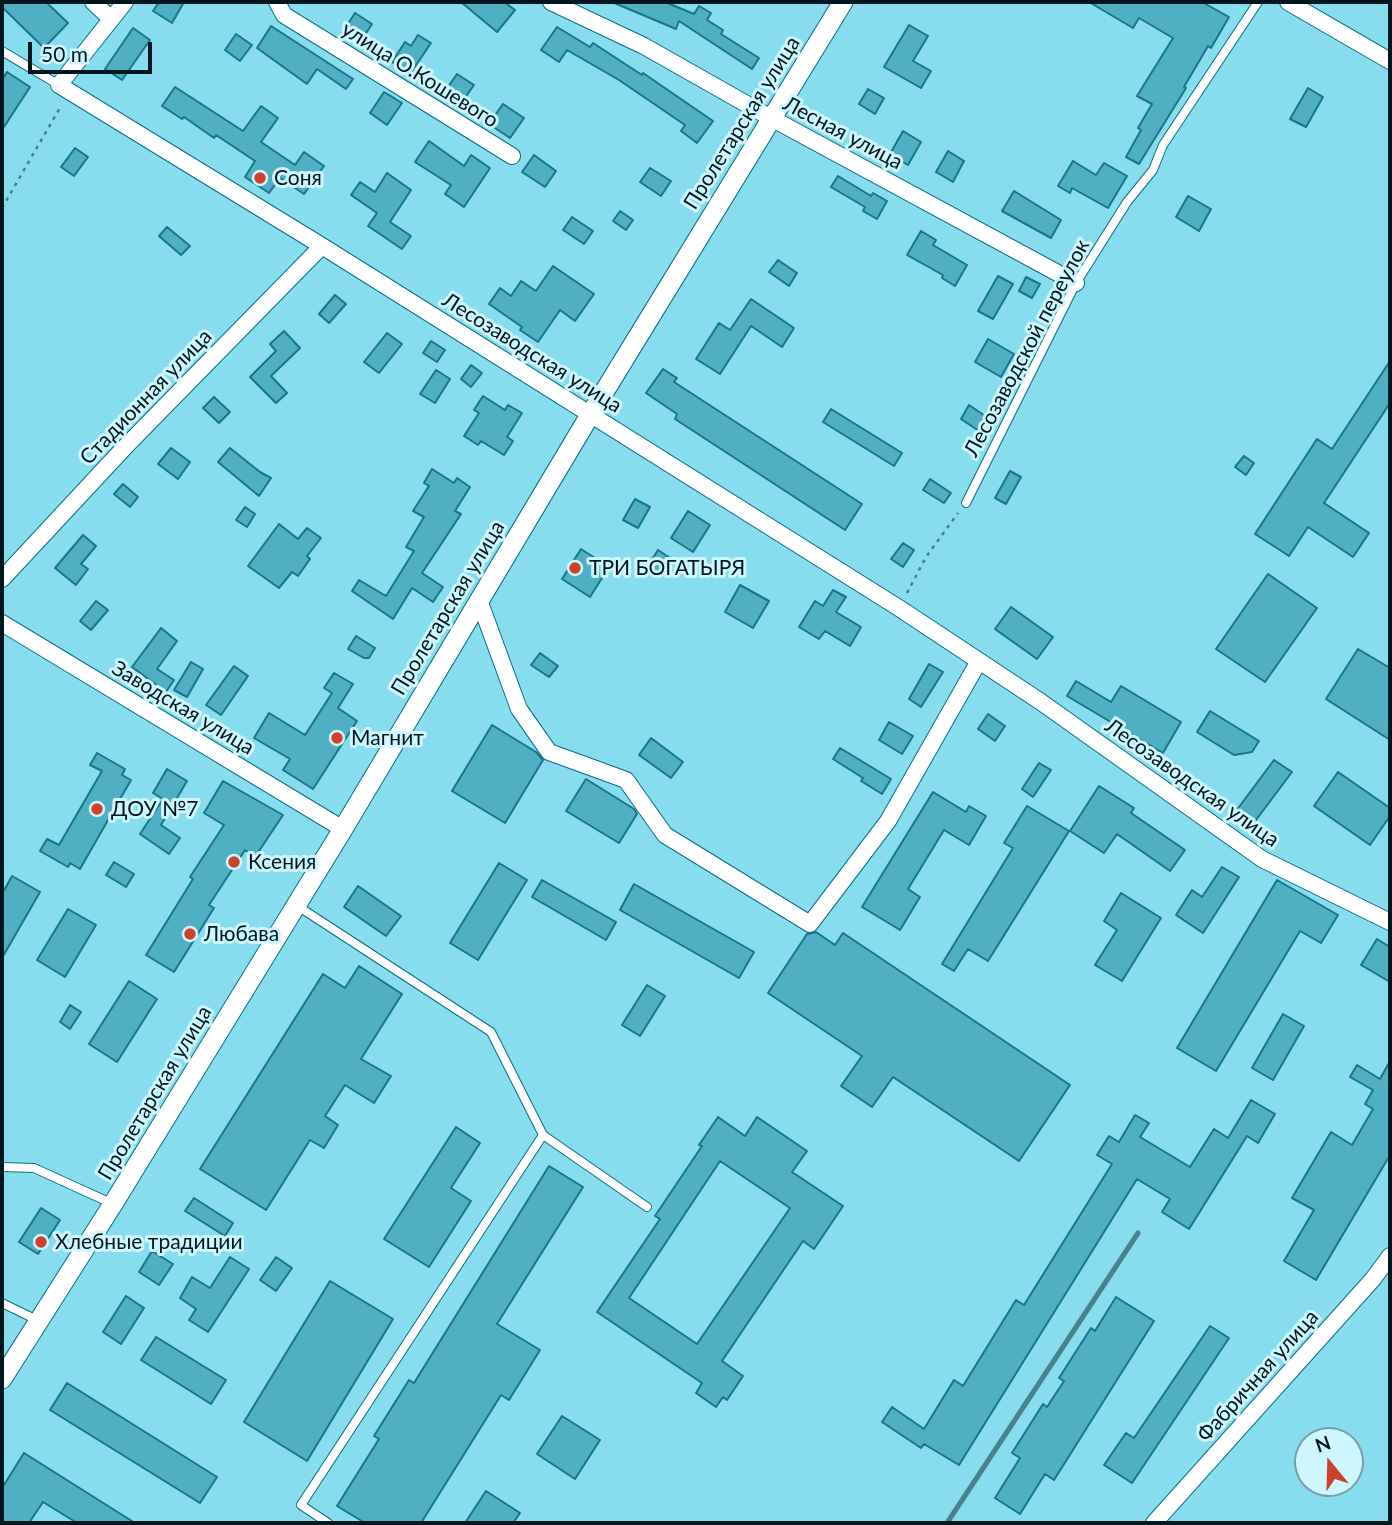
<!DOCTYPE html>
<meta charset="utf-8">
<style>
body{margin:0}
#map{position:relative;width:1392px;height:1525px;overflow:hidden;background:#87dcee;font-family:Lato,sans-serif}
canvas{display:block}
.frame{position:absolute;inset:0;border:4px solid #00181d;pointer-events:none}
.north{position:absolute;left:1294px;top:1427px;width:70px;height:70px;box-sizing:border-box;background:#cef6ff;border:2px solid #7c9da5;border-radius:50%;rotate:341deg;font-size:19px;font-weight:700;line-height:28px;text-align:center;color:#00181d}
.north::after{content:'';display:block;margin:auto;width:24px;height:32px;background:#ce422b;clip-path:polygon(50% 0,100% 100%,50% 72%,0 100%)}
.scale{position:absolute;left:28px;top:42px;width:124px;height:32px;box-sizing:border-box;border:4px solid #00181d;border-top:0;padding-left:9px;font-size:21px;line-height:24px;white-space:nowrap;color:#00181d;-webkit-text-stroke:5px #cef6ff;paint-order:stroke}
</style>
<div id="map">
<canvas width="1392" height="1525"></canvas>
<div class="frame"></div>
<div class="north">N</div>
<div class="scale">50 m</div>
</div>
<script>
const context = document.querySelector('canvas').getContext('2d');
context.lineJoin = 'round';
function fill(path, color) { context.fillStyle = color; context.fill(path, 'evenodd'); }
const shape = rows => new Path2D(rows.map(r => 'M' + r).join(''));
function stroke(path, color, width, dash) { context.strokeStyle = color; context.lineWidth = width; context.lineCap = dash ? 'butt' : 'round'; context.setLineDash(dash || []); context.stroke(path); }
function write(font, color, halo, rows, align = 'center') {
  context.font = font + ' Lato,sans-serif'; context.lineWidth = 6; context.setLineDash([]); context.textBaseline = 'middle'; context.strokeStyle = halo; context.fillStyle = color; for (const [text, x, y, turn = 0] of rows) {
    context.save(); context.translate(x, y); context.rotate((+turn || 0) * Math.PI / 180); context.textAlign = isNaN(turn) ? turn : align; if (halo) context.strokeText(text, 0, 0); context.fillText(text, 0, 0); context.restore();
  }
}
const building = shape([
 [2,2,46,2,68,23,44,48,2,7,2,2],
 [159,2,184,2,172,23,153,11,159,2],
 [461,2,504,2,515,10,497,32,461,2],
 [612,2,665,2,694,14,699,6,711,13,707,20,723,30,721,34,759,58,752,69,679,21,676,29,612,2],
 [1089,2,1202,2,1229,17,1211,48,1208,46,1184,87,1186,88,1139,164,1126,157,1141,130,1138,128,1152,104,1137,96,1173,38,1139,18,1133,28,1089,2],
 [355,13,372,24,359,44,342,33,355,13],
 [909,25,928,36,913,61,931,71,921,88,884,67,909,25],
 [271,26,353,79,346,89,317,69,307,84,257,48,271,26],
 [557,27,590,47,593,43,642,75,643,73,713,121,697,143,681,131,685,125,619,80,567,50,559,62,541,50,557,27],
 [133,28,150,40,122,80,105,69,133,28],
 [236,34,252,45,240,61,225,50,236,34],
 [418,35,431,43,410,74,392,62,405,42,411,46,418,35],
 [7,72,30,87,2,130,2,80,7,72],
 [457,74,474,85,460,105,443,94,457,74],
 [175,87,243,131,261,106,278,118,261,142,295,165,304,152,324,166,304,194,280,178,269,193,245,177,255,161,216,135,214,138,184,117,182,119,162,106,175,87],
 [1308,88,1323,97,1306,127,1290,119,1308,88],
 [868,89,884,98,875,114,859,104,868,89],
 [384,92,402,103,387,125,370,113,384,92],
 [503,104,524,118,510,138,489,124,503,104],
 [903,131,921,142,908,165,890,154,903,131],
 [429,141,464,166,471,155,490,168,464,207,445,194,451,185,415,162,429,141],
 [75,148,88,157,74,176,61,167,75,148],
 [948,151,964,161,953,182,936,172,948,151],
 [534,155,556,171,545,187,522,172,534,155],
 [1073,161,1096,175,1104,163,1127,176,1108,208,1072,188,1070,193,1058,186,1073,161],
 [650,168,671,181,661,196,640,182,650,168],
 [387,173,411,190,390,222,411,236,402,249,368,226,377,213,351,195,360,182,375,192,387,173],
 [838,176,871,196,873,193,887,201,877,219,863,211,865,207,831,187,838,176],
 [1014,191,1061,220,1051,238,1002,211,1014,191],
 [1188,196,1211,209,1199,231,1176,217,1188,196],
 [620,211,633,220,626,230,613,221,620,211],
 [572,217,593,231,584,244,563,230,572,217],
 [167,227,190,246,181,255,159,236,167,227],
 [921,231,936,240,933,245,967,265,955,286,942,278,943,275,907,255,921,231],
 [778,260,797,273,789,286,769,272,778,260],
 [553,266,594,294,575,321,560,310,538,342,520,330,522,327,489,304,500,288,511,296,521,281,536,291,553,266],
 [998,276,1013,284,993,319,978,311,998,276],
 [1026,277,1040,284,1032,298,1019,291,1026,277],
 [335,295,346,304,329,323,319,314,335,295],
 [751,299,794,328,782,347,751,326,720,374,696,359,719,323,730,330,751,299],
 [284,331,300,348,271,376,287,393,276,403,250,377,276,351,270,344,284,331],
 [387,333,402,344,379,373,364,362,387,333],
 [988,339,1014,354,1001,377,975,362,988,339],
 [431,341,445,350,437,362,423,353,431,341],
 [1390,361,1390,403,1324,503,1369,533,1353,557,1308,527,1289,556,1255,534,1317,439,1332,449,1390,361],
 [471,365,482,373,471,387,461,379,471,365],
 [663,369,677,378,674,382,862,504,845,530,675,419,677,414,646,393,663,369],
 [436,370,450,379,435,403,420,394,436,370],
 [483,396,505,410,508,405,522,413,507,437,513,441,504,455,481,441,478,445,464,436,479,413,474,410,483,396],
 [214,397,230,412,219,423,203,408,214,397],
 [969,405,988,418,979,431,961,419,969,405],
 [831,409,902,453,894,466,823,422,831,409],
 [171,448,190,462,178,479,158,464,171,448],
 [230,448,260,472,271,478,259,496,218,462,230,448],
 [1244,456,1254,463,1246,475,1235,467,1244,456],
 [432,469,454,483,457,478,470,487,455,511,461,514,422,573,443,587,433,602,412,588,393,619,352,591,359,580,386,596,414,551,406,547,424,517,413,511,429,486,424,483,432,469],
 [1010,471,1021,477,1006,504,995,498,1010,471],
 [930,479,951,493,944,503,923,490,930,479],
 [123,484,138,497,130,507,114,494,123,484],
 [635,499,650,507,638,528,623,520,635,499],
 [245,507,255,514,247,527,236,520,245,507],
 [688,511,710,525,693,552,671,538,688,511],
 [279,524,298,539,307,528,321,538,307,556,310,559,298,576,292,572,279,588,248,566,279,524],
 [83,535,96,546,81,564,88,569,76,585,55,568,83,535],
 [903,543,914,550,903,567,891,559,903,543],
 [581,549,609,567,590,597,562,579,581,549],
 [658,550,670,558,659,575,647,567,658,550],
 [1268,574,1317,608,1265,682,1216,649,1268,574],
 [740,585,769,601,753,628,725,612,740,585],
 [833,590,846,597,836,612,861,627,850,646,825,631,819,639,799,627,815,601,823,606,833,590],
 [96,601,108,610,91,630,80,621,96,601],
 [1011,607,1053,637,1037,659,995,629,1011,607],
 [161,628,177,641,157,669,174,680,166,692,132,667,161,628],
 [356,636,375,648,369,658,364,658,348,649,356,636],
 [1358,649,1390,668,1390,740,1326,699,1358,649],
 [540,653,558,666,549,677,531,665,540,653],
 [191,662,203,669,187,697,174,690,191,662],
 [929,664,943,672,921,707,909,699,929,664],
 [234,666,248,676,221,715,206,705,234,666],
 [334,673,353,684,338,708,357,721,313,789,283,770,290,759,254,738,269,713,305,735,332,693,324,688,334,673],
 [1076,681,1111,702,1121,686,1181,722,1163,753,1067,696,1076,681],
 [1210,711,1259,741,1252,752,1234,755,1197,732,1210,711],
 [988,714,1005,726,995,741,978,729,988,714],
 [889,722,913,736,902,754,879,740,889,722],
 [492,725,536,752,543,760,505,823,452,791,492,725],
 [651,738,683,762,671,778,639,755,651,738],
 [840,748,891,779,882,794,861,781,863,778,833,759,840,748],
 [97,753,125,769,122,775,131,780,80,869,70,863,68,867,40,851,47,839,59,845,102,771,90,765,97,753],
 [1274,760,1292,772,1253,824,1236,811,1274,760],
 [1039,763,1051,770,1033,797,1022,789,1039,763],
 [167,769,187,781,161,825,180,838,169,854,140,834,163,799,153,793,167,769],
 [1338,772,1390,808,1390,816,1370,845,1314,806,1338,772],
 [586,779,634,809,637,814,619,843,566,811,586,779],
 [223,781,283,815,255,857,245,850,209,905,214,908,174,972,146,955,193,879,190,877,224,825,204,813,223,781],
 [1099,786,1134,808,1131,813,1185,850,1170,871,1117,834,1104,853,1070,831,1099,786],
 [933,792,966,812,969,806,986,816,969,845,944,830,908,889,920,897,900,930,862,907,933,792],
 [1027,806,1069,831,988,961,968,949,954,971,942,964,1013,848,1004,843,1027,806],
 [114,862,134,874,126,887,106,875,114,862],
 [499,863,527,880,478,960,450,943,499,863],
 [1222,867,1239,877,1203,933,1176,915,1192,890,1202,897,1222,867],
 [12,876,40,892,2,958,2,894,12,876],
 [542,880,616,922,606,940,532,897,542,880],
 [1277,880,1338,915,1321,943,1300,931,1216,1071,1177,1048,1277,880],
 [634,884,754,952,739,978,620,910,634,884],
 [358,886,401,916,386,936,344,907,358,886],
 [1121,893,1161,918,1122,981,1095,965,1117,930,1104,921,1121,893],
 [68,909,96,925,65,977,37,960,68,909],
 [816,932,835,945,843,933,1070,1085,1019,1161,893,1077,872,1107,841,1086,862,1056,768,993,807,934,816,932],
 [1377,939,1390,947,1390,982,1361,965,1377,939],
 [359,966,402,994,361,1059,391,1076,374,1103,345,1085,325,1116,338,1125,324,1148,310,1140,266,1210,200,1169,323,974,345,988,359,966],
 [129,981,157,999,117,1062,89,1044,129,981],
 [647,985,665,996,640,1036,622,1025,647,985],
 [70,1005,81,1012,70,1029,60,1022,70,1005],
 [1283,1014,1304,1026,1273,1080,1252,1068,1283,1014],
 [1390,1061,1390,1155,1316,1280,1284,1261,1314,1210,1292,1198,1331,1132,1352,1145,1373,1109,1365,1104,1373,1090,1350,1077,1357,1065,1380,1079,1390,1061],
 [1251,1100,1275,1114,1258,1143,1247,1136,1189,1229,1162,1212,1170,1199,1137,1179,959,1465,924,1444,921,1448,882,1422,892,1407,924,1429,954,1380,963,1386,1016,1300,1024,1305,1112,1164,1097,1155,1109,1136,1119,1142,1135,1115,1149,1123,1140,1137,1190,1167,1214,1129,1228,1138,1251,1100],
 [718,1117,745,1136,757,1117,807,1151,792,1172,843,1206,814,1249,803,1241,722,1361,743,1376,727,1400,723,1397,716,1407,696,1393,702,1383,597,1312,660,1219,655,1216,702,1146,699,1145,718,1117],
 [720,1161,790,1208,697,1344,629,1298,720,1161],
 [456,1127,480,1143,451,1188,471,1201,429,1267,384,1239,456,1127],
 [549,1166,583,1187,497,1324,540,1350,509,1400,501,1395,421,1523,365,1523,337,1506,379,1439,374,1436,409,1380,414,1383,549,1166],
 [194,1198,233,1223,225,1236,185,1211,194,1198],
 [41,1208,60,1220,38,1254,19,1242,41,1208],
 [152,1251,173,1264,159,1285,139,1272,152,1251],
 [230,1257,249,1269,208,1332,189,1320,196,1309,180,1298,192,1277,210,1288,230,1257],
 [276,1257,292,1268,276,1291,260,1280,276,1257],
 [330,1281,393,1319,307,1461,244,1422,330,1281],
 [126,1296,144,1308,121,1344,103,1332,126,1296],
 [1116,1297,1154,1321,1054,1480,1045,1474,1020,1514,995,1498,1020,1458,1012,1453,1043,1404,1047,1407,1064,1381,1059,1378,1091,1328,1095,1331,1116,1297],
 [1210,1326,1229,1338,1132,1483,1104,1465,1126,1433,1134,1438,1210,1326],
 [156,1337,226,1380,211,1404,141,1360,156,1337],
 [67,1383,217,1477,200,1503,50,1410,67,1383],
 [562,1416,600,1440,575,1479,537,1454,562,1416],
 [24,1453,135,1523,77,1523,43,1502,29,1523,2,1523,2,1488,24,1453],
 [486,1491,520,1513,513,1523,465,1523,486,1491]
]);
fill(building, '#50afc2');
stroke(building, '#177788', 2);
const service = shape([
 [2,51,59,85],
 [966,503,1076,283,1127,202,1153,170,1163,145,1258,2],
 [296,905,491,1032,543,1135,301,1505,328,1523],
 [543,1135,647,1207],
 [2,1167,34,1168,113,1204],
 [2,1303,37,1320]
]);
const minor = shape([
 [93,2,111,19],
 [125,2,59,85,322,246,899,608,1041,702,1262,859,1390,922],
 [277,2,284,15,512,156],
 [551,2,644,46,771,118,1076,283],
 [1288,2,1390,61],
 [2,579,124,448,322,246],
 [479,600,519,709,549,752,626,780,665,835,810,924,888,821,979,661],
 [2,623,343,829],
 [1154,1523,1373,1279,1390,1256]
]);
const tertiary = shape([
 [2,1379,113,1204,343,829,590,415,843,2]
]);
stroke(service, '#057080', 10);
stroke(minor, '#057080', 18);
stroke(tertiary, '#057080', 21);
stroke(shape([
 [2,208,61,106],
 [907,593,926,557,958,513]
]), '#477f8a', 2.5, [3.5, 5]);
stroke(service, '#fff', 8);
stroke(minor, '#fff', 16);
stroke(tertiary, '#fff', 19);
stroke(shape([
 [947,1523,1138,1233]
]), '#49828e', 5);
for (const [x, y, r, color] of [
 [260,178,7,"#ce422b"],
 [575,568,7,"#ce422b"],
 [337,738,7,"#ce422b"],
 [97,809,7,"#ce422b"],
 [234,862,7,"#ce422b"],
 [190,934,7,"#ce422b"],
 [41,1242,7,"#ce422b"]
]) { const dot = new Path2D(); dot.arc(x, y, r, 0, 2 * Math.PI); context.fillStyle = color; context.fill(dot); stroke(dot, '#cef6ff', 2.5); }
write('21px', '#00181d', '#cef6ff', [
 ["улица О.Кошевого",420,75,32],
 ["Пролетарская улица",742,123,-58],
 ["Лесная улица",843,133,28],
 ["Лесозаводской переулок",1027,348,-62],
 ["Лесозаводская улица",532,353,32],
 ["Стадионная улица",146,397,-46],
 ["Пролетарская улица",448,608,-59],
 ["Заводская улица",183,708,31],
 ["Лесозаводская улица",1192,783,35],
 ["Пролетарская улица",155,1093,-59],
 ["Фабричная улица",1258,1376,-48]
]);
write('21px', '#00181d', '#cef6ff', [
 ["Соня",274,178],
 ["ТРИ БОГАТЫРЯ",589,568],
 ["Магнит",351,738],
 ["ДОУ №7",111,809],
 ["Ксения",248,862],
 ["Любава",204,934],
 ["Хлебные традиции",55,1242]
], 'left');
</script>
